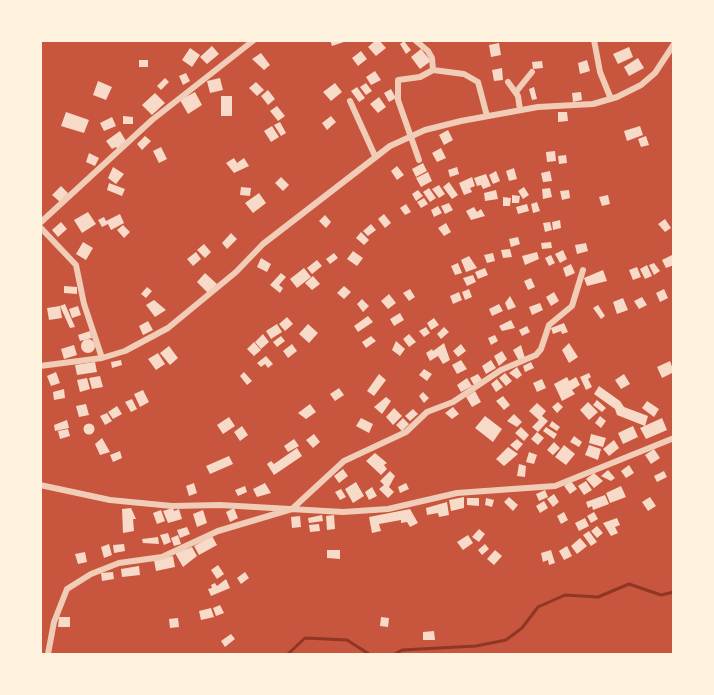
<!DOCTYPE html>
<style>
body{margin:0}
#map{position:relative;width:714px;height:695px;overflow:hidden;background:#c8553d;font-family:"Roboto Serif",serif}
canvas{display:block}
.frame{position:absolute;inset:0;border:42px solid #fff3e0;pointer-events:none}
</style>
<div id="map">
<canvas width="714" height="695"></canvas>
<div class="frame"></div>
</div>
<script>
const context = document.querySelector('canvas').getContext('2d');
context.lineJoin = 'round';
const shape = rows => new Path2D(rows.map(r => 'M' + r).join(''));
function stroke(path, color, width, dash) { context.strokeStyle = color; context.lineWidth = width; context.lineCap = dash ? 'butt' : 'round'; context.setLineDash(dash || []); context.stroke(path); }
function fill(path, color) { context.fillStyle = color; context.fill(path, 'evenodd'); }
stroke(shape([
 [288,654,305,638,347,640,369,654],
 [395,654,402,650,476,646,506,640,522,628,538,607,565,595,598,597,629,584,661,595,674,592]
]), '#8f3625', 3);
fill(shape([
 [330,40,350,40,332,46],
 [376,40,379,40,386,48,376,56,368,47],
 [404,41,411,50,406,54,400,44],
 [499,43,501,55,491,57,489,45],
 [212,46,219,54,207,64,200,57],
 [629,47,633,57,618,64,613,54],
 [190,48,200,55,192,67,182,60],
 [421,49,431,61,420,69,411,57],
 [361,51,367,59,358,66,352,58],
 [261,53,270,65,264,70,252,59],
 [638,58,644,68,629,76,624,67],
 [139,60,148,60,148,67,139,67],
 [587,60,590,71,580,74,578,63],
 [542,61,543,68,533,69,532,62],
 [502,68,503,80,494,81,492,70],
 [375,71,381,80,371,85,366,77],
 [186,73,190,81,183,85,179,76],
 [165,78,169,82,161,90,157,86],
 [220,78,223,90,210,93,207,81],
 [98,81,112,87,106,100,93,95],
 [256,82,264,90,257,96,249,88],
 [335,83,342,92,331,101,323,92],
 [366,83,372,91,366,95,360,87],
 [357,87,365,98,359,102,351,91],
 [534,87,537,99,532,100,529,89],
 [391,89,396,98,389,102,384,93],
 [268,90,275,99,268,105,261,96],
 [195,92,202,105,188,114,180,100],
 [581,92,582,100,573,102,572,93],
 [155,93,165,103,152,115,142,105],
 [221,96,232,96,232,116,221,116],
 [379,97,386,107,378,113,370,104],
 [277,106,285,116,278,121,270,111],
 [66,112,89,120,84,133,61,126],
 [558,112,567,112,568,121,558,122],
 [123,116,133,117,133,124,123,124],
 [331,116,336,122,327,130,322,123],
 [112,117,116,126,104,131,100,123],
 [280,122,286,133,281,136,274,125],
 [272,126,279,137,271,142,264,131],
 [640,126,643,135,627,141,624,131],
 [448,130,453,140,444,145,439,135],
 [120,131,126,141,118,150,116,147,112,149,106,141],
 [145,136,151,141,142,150,137,144],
 [646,136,649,145,641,147,638,139],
 [161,147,167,159,159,163,153,151],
 [441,148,446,158,437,162,432,153],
 [555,151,556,161,547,162,546,152],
 [89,153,99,158,95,166,86,162],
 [566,155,567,163,559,164,558,156],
 [234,158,237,163,244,158,249,166,234,173,226,163],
 [423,163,427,171,416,177,412,169],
 [397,166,404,175,397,180,391,171],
 [113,167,124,174,116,184,108,178],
 [457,167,459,174,450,177,448,170],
 [514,168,517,179,509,181,506,171],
 [496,171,500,181,493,184,489,175],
 [550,171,552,181,543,182,541,173],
 [428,172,432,181,421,187,416,178],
 [486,174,491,186,483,189,481,185,477,186,474,178],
 [281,177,289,185,283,191,275,183],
 [472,177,475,186,470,188,472,192,464,195,459,183],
 [449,182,458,195,452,199,443,187],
 [109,183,125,189,122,196,107,190],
 [439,185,445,194,439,198,432,189],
 [61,186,68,193,60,202,52,195],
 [241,187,251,188,250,196,240,195],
 [524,187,529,195,523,199,518,191],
 [429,188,436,198,430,202,423,192],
 [550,188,552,197,543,199,542,189],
 [418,190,423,196,416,201,412,194],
 [496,190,498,199,485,201,484,193],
 [569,190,570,198,562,200,560,191],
 [259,193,266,203,253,213,245,203],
 [512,195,520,196,519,203,512,203],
 [608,195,610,204,602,206,599,197],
 [503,197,511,198,510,206,503,206],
 [424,198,428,204,421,208,417,202],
 [537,202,540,211,533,213,531,204],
 [449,203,453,210,445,214,441,206],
 [406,204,411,212,405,215,400,208],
 [527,204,529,211,518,214,516,207],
 [438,206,442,213,434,217,431,210],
 [474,207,477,212,481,209,485,216,471,220,466,211],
 [88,212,96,224,82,233,74,220],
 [120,214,124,223,111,230,108,224,102,227,98,220,104,217,106,221],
 [384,214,391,223,385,228,378,219],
 [325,215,331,222,326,228,319,221],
 [665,219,671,228,665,232,658,224],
 [560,220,561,228,553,230,552,222],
 [61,222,67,229,58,237,52,230],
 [550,222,552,230,545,232,543,223],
 [446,223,451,232,444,236,438,228],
 [371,224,376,230,368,236,363,231],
 [123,225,130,232,124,238,117,230],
 [361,232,369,240,364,245,356,238],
 [231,233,237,239,227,249,222,243],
 [518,237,520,244,511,247,509,239],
 [83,242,93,248,86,260,76,254],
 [551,242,552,248,542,249,541,243],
 [586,243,588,251,577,254,575,245],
 [204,244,211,252,205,258,197,250],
 [510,249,512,257,503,258,501,250],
 [563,250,567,259,560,263,555,254],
 [353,251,363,258,357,266,347,259],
 [196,252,201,259,193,266,187,259],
 [537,252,539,259,525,265,522,256],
 [334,253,338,258,330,264,326,259],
 [493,253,495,261,487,263,484,255],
 [674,254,674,265,666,268,662,260],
 [551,255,555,263,549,266,545,258],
 [469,256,477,268,466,272,461,260],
 [261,258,271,264,267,272,257,267],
 [317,260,322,266,312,274,307,268],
 [458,263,462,273,455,275,451,266],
 [654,263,660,271,654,275,649,265],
 [571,264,575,273,566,277,563,268],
 [647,265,652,276,645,279,640,269],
 [637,267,641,277,633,280,629,270],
 [304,268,311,277,297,288,290,279],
 [485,268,488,275,478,279,475,272],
 [603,270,607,281,587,286,584,278],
 [205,273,217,284,208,293,197,282],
 [281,273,286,277,279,285,283,288,280,293,270,285],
 [473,275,476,282,467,286,463,278],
 [313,276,320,284,312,290,305,283],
 [531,278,535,287,528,290,524,281],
 [64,286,77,287,77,294,64,293],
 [344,286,351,292,344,299,337,293],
 [147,287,152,291,146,298,141,294],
 [410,289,415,297,409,301,403,293],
 [469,289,472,297,465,300,462,292],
 [664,289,668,298,660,302,656,293],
 [459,292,462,300,453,304,450,296],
 [554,292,559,301,551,306,546,297],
 [389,294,396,303,388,309,381,301],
 [510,296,516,307,508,310,505,303],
 [642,297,647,305,639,309,634,301],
 [623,298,628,310,617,314,613,302],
 [362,299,369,306,363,312,357,304],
 [154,300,166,310,155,317,146,305],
 [540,303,543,310,532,315,529,307],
 [65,304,75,327,70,328,60,306],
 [499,304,503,311,492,316,489,309],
 [598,305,605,316,601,319,593,308],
 [60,306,62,318,49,320,47,308],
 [78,306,81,315,72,318,69,309],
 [400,313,404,320,394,326,390,319],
 [368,316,373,322,358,332,354,326],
 [287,317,293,324,285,331,279,324],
 [434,318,439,325,431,330,427,323],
 [511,320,515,328,502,331,499,326],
 [148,321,153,330,143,335,139,326],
 [564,323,568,332,562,334,561,331,553,334,551,328],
 [277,324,282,332,271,339,266,331],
 [308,324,318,333,309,343,299,334],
 [527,326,530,332,522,336,519,330],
 [426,327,430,333,424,337,419,331],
 [444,327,449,332,441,339,437,334],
 [90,331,92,338,80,341,78,335],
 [263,334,269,342,261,349,255,342],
 [409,334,416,342,409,347,403,339],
 [495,335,498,341,491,345,488,338],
 [281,336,285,341,277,347,273,342],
 [371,336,376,341,366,348,362,342],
 '81 346a7 7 0 1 1 14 0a7 7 0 1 1-14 0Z',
 [396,341,405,349,400,356,392,350],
 [254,342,261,350,254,356,247,349],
 [444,343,450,360,443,364,438,356,430,361,426,353,432,349,433,351],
 [569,343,578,357,569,363,562,350],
 [292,344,297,351,288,358,283,351],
 [461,344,466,351,458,357,453,351],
 [74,345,77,355,64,359,61,349],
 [521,345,525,358,519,361,513,350],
 [169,346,178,358,170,365,160,353],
 [502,351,507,359,499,366,494,356],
 [158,353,165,364,156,370,148,359],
 [266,356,273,364,268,368,265,364,261,367,257,363],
 [121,360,122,365,112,368,111,362],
 [461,360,467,369,457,374,452,365],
 [491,360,496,368,486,374,482,366],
 [670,361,674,372,662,378,657,367],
 [95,362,97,372,77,375,75,365],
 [531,362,534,368,525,372,523,366],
 [517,367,522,375,517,379,509,373],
 [424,369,432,374,427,381,419,375],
 [56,372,60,383,51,386,47,376],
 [244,372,252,381,247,385,240,376],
 [505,373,512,381,506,386,499,378],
 [589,373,591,377,588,379,592,387,586,390,580,377],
 [379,374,386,380,374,396,367,391],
 [478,374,482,380,474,385,470,378],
 [624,374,630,384,621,389,615,380],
 [100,376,103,387,92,389,89,378],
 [567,377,569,381,576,377,580,385,572,390,575,394,562,401,554,384],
 [87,378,90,389,80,392,77,380],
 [467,378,472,386,461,392,457,385],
 [497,379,503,387,496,392,491,384],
 [542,379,546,388,537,392,533,383],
 [599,386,620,401,624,407,648,416,645,426,617,415,615,409,594,394],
 [339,388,344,395,335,401,330,394],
 [64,389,65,398,54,400,53,392],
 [143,390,149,402,140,407,134,394],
 [475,391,481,402,472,407,466,397],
 [423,392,429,398,424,403,419,396],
 [503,396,510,405,504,410,496,401],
 [386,397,391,401,382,414,374,407],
 [132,399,137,409,131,412,125,402],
 [597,400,606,408,602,412,593,405],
 [647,401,659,409,654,417,642,408],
 [558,402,563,407,557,413,552,407],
 [588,402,598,412,589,420,580,410],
 [537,403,546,411,542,416,548,421,538,432,532,427,539,420,529,411],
 [86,404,89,415,79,417,76,406],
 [310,404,316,412,306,419,298,413],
 [117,406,122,414,113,419,108,412],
 [453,407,459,414,452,419,445,413],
 [394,408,402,416,393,425,386,417],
 [413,409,418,414,410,421,405,416],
 [107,413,112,421,105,425,100,416],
 [514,414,522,422,517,427,507,421],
 [485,416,502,429,493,442,475,428],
 [600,416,606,421,601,428,595,423],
 [229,417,235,426,223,434,217,425],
 [361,418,373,424,369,433,356,426],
 [403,418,409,424,402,431,396,425],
 [662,418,667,430,646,439,640,428],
 [67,420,69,428,55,431,54,425],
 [552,421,560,427,557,431,549,426],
 '83.5 429a5.5 5.5 0 1 1 11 0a5.5 5.5 0 1 1-11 0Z',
 [242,426,248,435,240,441,234,432],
 [633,426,638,437,623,444,618,433],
 [521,427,529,435,524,441,515,433],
 [546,427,557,434,554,439,543,431],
 [68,429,70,436,60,439,58,431],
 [537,432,544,438,538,445,531,439],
 [314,434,320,442,313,448,306,440],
 [591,434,606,438,603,447,589,443],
 [574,436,582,442,579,447,570,442],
 [102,438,110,452,100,455,95,444],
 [294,439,299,446,288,452,284,446],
 [517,439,523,444,517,451,510,445],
 [614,440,619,448,609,456,603,449],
 [554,442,560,448,553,455,547,450],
 [564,445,575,454,566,465,555,457],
 [589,445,601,449,598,460,585,455],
 [508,447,518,454,504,466,496,459],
 [297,448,302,456,274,475,267,464,271,461,274,464],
 [654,449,660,458,651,464,645,455],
 [120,451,122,458,113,462,110,455],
 [529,452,537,455,534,464,526,462],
 [375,453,387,463,384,465,387,469,381,475,366,461],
 [229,456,233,464,210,474,206,466],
 [519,464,526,466,525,477,517,476],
 [629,465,634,473,626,478,621,471],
 [343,469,348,476,339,483,334,476],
 [608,470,615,478,611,481,601,476],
 [390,471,395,476,389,487,394,492,388,498,379,489,384,485,380,481],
 [664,471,667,477,657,482,654,476],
 [594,473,603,481,594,488,586,479],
 [571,481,577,489,570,494,564,486],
 [586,481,592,490,584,495,578,486],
 [356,482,364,496,353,503,345,489],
 [194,483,197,493,189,496,186,486],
 [265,483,271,493,257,497,253,489],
 [406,483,409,489,400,493,398,487],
 [245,486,247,492,238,496,235,490],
 [621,486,626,497,610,503,606,493],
 [372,487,377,496,369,500,365,492],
 [341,489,346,497,340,500,335,492],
 [545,490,548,497,539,501,536,494],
 [554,494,559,502,553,507,547,499],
 [605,495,609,504,593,510,592,506,588,508,586,502],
 [464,497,464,508,451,511,449,500],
 [509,497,518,505,513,511,504,502],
 [650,497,656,506,648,511,642,502],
 [467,498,479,498,479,506,467,505],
 [486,498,494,500,492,507,485,505],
 [544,501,548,508,540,513,536,506],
 [447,502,449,515,439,517,438,513,427,515,426,508],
 [131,508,136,519,133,519,134,531,123,533,122,509],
 [173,508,174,511,179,509,182,519,168,523,163,511],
 [234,508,238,518,230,522,226,512],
 [410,509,418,523,410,527,407,522,401,523,401,520,379,524,381,531,372,533,369,517],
 [161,510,165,521,157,524,153,513],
 [203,510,207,523,197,527,193,514],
 [564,512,568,520,561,524,557,516],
 [594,512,598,519,591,523,587,516],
 [322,515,323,521,309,523,308,518],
 [334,515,335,529,327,530,326,516],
 [300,516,301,527,292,528,291,517],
 [585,518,589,526,579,531,575,523],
 [617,518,620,525,615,527,618,533,611,536,603,523],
 [319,524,320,531,310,532,309,525],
 [597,526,603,533,597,538,591,531],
 [187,527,190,534,180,538,177,530],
 [479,529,485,534,479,542,472,537],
 [589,531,597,542,591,546,583,535],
 [168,533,171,542,164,545,160,535],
 [178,535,181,544,174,546,171,538],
 [468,535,473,543,463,550,457,542],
 [212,536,217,545,199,555,194,546],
 [158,537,159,544,143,543,142,539],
 [580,538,587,546,577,554,571,546],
 [109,544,112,555,104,558,101,547],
 [124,544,125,551,114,553,113,545],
 [485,544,489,549,482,555,478,550],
 [567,546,572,556,564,560,559,551],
 [192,547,197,556,183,567,175,553],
 [327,550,340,550,340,559,327,558],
 [495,550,502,556,494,565,487,559],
 [551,550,555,563,549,565,548,560,543,562,541,553],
 [85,552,87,562,78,564,75,554],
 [173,556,175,567,156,571,154,560],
 [218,565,224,574,217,579,211,570],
 [139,566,140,575,122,577,121,569],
 [113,572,114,579,102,581,101,573],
 [245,572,249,578,241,584,237,578],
 [226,579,230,588,211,596,208,589,212,588,211,585,215,583,217,586],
 [220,605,224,613,216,616,213,608],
 [211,608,214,617,201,620,199,611],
 [59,617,70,617,70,627,58,627],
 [381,617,389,618,388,627,380,626],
 [178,618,179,627,170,628,169,619],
 [434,631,435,640,423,640,423,632],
 [231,634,235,639,225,647,221,641]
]), '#f7dbc8');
stroke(shape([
 [415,40,428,51,432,58,433,70,464,74,478,82,487,116],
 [594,40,600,72,611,99],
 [508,82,518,96,520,110],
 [516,92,532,72],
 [350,101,375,156],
 [419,160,398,100,398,80,420,77,433,70],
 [40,223,152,120,254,40],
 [40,227,76,265,84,304,102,358],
 [40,366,102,358,125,351,168,328,236,272,263,244,390,146,425,130,461,121,538,107,593,104,617,97,641,85,655,73,674,44],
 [40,485,110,500,172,506,220,505,343,512,388,509,457,493,555,486,674,438],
 [48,654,54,622,67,589,91,574,119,563,162,557,218,531,292,509,344,461,406,432,427,412,453,402,501,370,536,355,541,349,549,325,572,306,583,270]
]), '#f1ccb7', 6);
</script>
